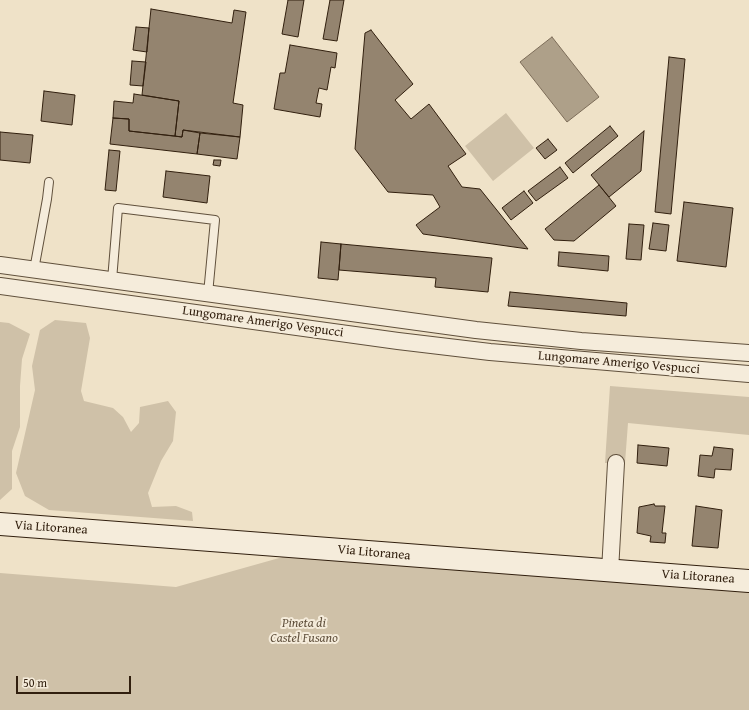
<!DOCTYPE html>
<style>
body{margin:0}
#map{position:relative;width:749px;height:710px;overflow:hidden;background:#efe2c8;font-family:"Gentium Book Plus",serif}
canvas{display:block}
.scale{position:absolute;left:16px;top:676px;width:115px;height:18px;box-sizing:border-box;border:2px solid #311f0e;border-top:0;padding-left:5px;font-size:12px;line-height:14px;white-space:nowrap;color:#311f0e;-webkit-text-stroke:3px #f5ecdb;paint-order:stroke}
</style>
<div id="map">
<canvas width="749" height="710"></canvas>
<div class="scale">50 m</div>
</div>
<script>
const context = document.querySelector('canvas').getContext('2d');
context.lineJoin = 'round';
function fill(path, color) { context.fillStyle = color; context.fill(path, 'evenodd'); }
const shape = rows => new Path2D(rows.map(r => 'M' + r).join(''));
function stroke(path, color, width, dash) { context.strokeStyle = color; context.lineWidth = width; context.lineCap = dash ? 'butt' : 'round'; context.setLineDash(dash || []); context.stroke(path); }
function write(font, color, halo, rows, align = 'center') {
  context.font = font + ' "Gentium Book Plus",serif'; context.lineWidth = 4; context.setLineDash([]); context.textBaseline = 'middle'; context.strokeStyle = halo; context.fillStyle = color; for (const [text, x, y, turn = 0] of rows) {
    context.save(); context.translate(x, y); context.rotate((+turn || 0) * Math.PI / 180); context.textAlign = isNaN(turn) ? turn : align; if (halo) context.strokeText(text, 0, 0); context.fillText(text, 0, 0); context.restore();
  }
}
fill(shape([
 [506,113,534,148,493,181,465,146],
 [55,320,86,323,90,338,81,391,84,401,113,408,123,417,131,432,139,423,140,407,168,401,176,412,173,441,161,461,148,493,152,507,176,506,192,512,193,521,49,510,25,496,16,473,35,390,32,366,40,330],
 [0,322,9,323,30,334,22,359,20,386,20,427,12,451,12,489,0,500],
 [610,386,749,397,749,435,628,423,625,463,605,463],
 [297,553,749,591,749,710,0,710,0,573,176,587]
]), '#cfc1a8');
const water = shape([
 [552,37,599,97,567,122,520,62,552,37]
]);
fill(water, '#aea089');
stroke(water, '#7c6c58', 1);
const building = shape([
 [288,0,304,0,298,37,282,34,288,0],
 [330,0,344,0,337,41,323,39,330,0],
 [151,9,232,23,234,10,246,12,233,103,243,105,240,137,183,130,182,137,175,136,179,101,142,95,151,9],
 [136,27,149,28,147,52,133,50,136,27],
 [371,30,413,84,395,100,411,119,429,104,466,154,448,166,462,187,480,189,528,249,423,234,416,225,440,207,433,195,388,192,355,149,365,33,371,30],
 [290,45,337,53,335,68,331,67,327,90,319,88,316,103,322,104,320,117,274,109,280,73,285,73,290,45],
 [669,57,685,59,671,214,655,212,669,57],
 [132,61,146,62,143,86,130,85,132,61],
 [44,91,75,95,72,125,41,121,44,91],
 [134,94,179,101,175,136,129,131,129,119,113,118,114,101,133,103,134,94],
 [113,118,129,119,129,131,182,137,183,130,200,133,197,154,110,144,113,118],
 [610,126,618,136,573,173,565,163,610,126],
 [644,131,641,171,609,197,591,175,644,131],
 [0,132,33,135,30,163,0,160,0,132],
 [200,133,240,137,237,159,197,154,200,133],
 [548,139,557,150,545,159,536,148,548,139],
 [109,150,120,151,116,191,105,190,109,150],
 [214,160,221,160,220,166,213,165,214,160],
 [560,167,568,178,536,201,528,191,560,167],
 [166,171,210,176,207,203,163,197,166,171],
 [599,185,616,206,574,241,554,240,545,229,599,185],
 [524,191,533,203,511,220,502,208,524,191],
 [684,202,733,208,726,267,677,261,684,202],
 [653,223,669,225,666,251,649,249,653,223],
 [629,224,644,225,641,260,626,259,629,224],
 [321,242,341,244,338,280,318,278,321,242],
 [341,244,492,258,488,292,435,287,436,278,339,270,341,244],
 [559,252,609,256,608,271,558,266,559,252],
 [510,292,627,303,626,316,508,306,510,292],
 [638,445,669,448,667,466,637,463,638,445],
 [714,447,733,449,731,470,715,469,714,478,698,476,700,455,712,456,714,447],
 [654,504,655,506,665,506,662,533,666,533,665,543,650,542,651,536,637,533,639,507,654,504],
 [696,506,722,510,718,548,692,546,696,506]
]);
fill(building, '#94846f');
stroke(building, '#311f0e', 1);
const lane = shape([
 [34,270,47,199,49,182],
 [112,280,118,208,215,220,208,294]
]);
const street = shape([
 [0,265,476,330,581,341,749,353],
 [0,286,398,341,490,352,749,374],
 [610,571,616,463]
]);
const secondary = shape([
 [0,524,749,581]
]);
stroke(lane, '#60503c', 10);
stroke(street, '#60503c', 18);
stroke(secondary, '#311f0e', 24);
stroke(lane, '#f5ecdb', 8);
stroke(street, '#f5ecdb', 16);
stroke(secondary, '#f5ecdb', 22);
write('13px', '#311f0e', '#f5ecdb', [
 ["Lungomare Amerigo Vespucci",263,322,8],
 ["Lungomare Amerigo Vespucci",619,363,5],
 ["Via Litoranea",51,528,4],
 ["Via Litoranea",374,553,5],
 ["Via Litoranea",698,577,4]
]);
write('italic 13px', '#60503c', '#f5ecdb', [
 ["Pineta di",304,624],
 ["Castel Fusano",304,639]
]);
</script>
